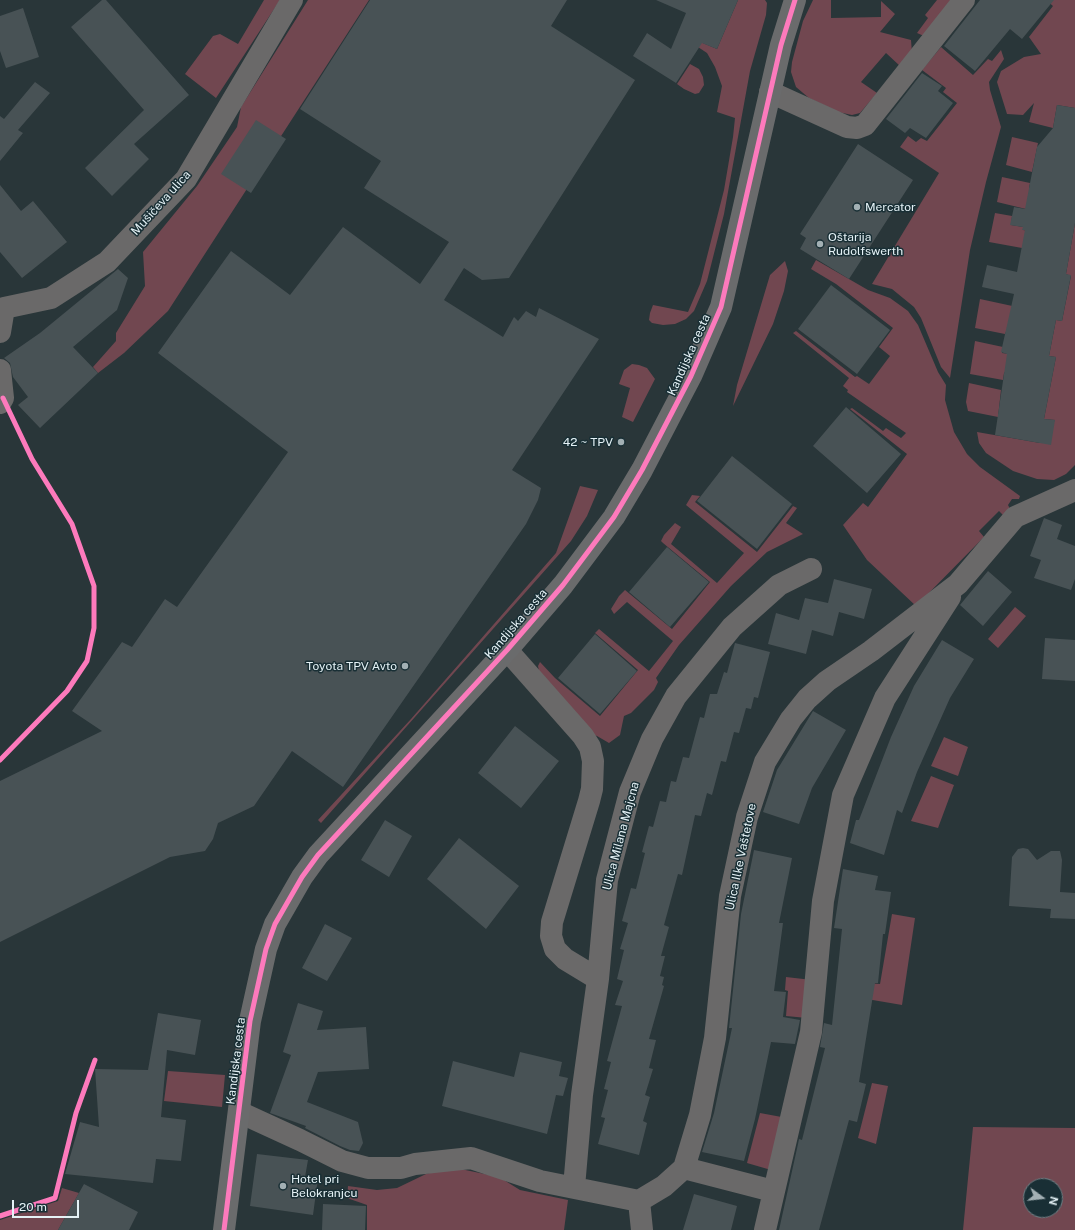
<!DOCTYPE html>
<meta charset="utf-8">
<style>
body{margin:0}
#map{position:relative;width:1075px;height:1230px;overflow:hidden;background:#293639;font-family:"Public Sans",sans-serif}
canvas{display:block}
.north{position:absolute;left:1023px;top:1178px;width:40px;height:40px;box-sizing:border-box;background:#192f35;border:1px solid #6b7d82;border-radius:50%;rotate:105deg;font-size:11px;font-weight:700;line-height:16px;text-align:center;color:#e5f2f6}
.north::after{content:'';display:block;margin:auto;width:14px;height:18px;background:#a3b0b4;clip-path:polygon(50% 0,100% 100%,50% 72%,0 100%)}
.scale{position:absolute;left:12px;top:1200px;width:67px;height:18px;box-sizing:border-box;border:2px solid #e5f2f6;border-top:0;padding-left:5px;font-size:12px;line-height:14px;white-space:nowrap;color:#e5f2f6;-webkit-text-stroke:3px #192f35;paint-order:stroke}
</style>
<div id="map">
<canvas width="1075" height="1230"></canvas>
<div class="north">N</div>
<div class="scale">20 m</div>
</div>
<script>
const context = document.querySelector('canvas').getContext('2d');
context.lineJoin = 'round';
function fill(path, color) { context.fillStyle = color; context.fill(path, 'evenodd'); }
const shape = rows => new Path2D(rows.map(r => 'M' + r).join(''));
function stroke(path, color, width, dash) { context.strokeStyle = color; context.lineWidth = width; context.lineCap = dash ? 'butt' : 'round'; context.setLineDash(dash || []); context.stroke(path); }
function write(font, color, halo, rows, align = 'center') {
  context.font = font + ' "Public Sans",sans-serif'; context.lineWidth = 3; context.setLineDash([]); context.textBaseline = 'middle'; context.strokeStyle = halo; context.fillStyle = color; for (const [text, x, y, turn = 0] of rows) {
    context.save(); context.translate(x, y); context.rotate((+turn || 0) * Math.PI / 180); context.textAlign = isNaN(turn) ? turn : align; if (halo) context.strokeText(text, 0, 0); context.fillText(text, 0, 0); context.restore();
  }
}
fill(shape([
 [264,0,280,0,216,98,185,74,213,36,220,34,238,44],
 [308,0,369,0,168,311,124,353,98,373,93,367,116,341,116,333,145,286,143,252,197,186,237,127,241,107],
 [738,0,765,0,767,3,766,15,750,71,724,214,707,281,694,311,686,319,675,324,663,325,652,323,649,320,650,313,653,305,688,312,700,284,724,190,733,137,735,118,717,112,722,86,715,67,707,53,686,39,686,36,717,49],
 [813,0,831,0,831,18,881,17,881,1,895,14,880,32,911,40,912,53,900,66,886,53,861,82,877,93,860,113,852,115,838,112,809,98,796,87,791,72,792,62,803,21],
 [937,0,951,0,924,36,917,33,928,18,925,15],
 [1046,0,1075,0,1075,108,1057,105,1053,128,1029,122,1034,103,1023,115,1007,114,997,82,1001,71,1024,57,1041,54,1029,37,1053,6],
 [941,47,973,75,988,59,992,61,1001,50,1004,59,989,82,990,90,1001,127,986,182,970,250,950,378,941,367,921,318,914,307,892,289,872,284,939,173,900,147,908,136,916,142,921,138,927,141,957,103,943,92,946,88,922,70],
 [690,64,699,69,703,77,704,85,699,93,695,94,684,89,677,84],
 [1012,137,1038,143,1032,172,1006,165],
 [1002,177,1030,183,1029,188,1049,192,1026,209,997,202],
 [995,213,1012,216,1011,225,1023,227,1023,230,1040,233,1022,248,989,242],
 [1075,223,1075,465,1066,474,1054,480,1037,479,1013,471,986,453,979,443,977,432,1040,443,1055,420,1044,419,1056,357,1049,356,1056,320,1062,321,1071,276,1066,274],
 [816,260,868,290,890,298,908,311,918,325,938,372,946,385,945,400,954,432,967,454,980,467,1020,496,1019,499,1012,499,1008,505,1010,509,1004,516,999,511,979,531,984,537,916,606,867,560,843,525,863,503,868,507,907,454,850,409,852,408,883,431,886,428,901,438,906,433,847,392,848,390,843,386,849,378,793,333,796,331,855,377,857,376,869,384,890,356,879,347,893,328,836,284,811,269],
 [785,261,788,271,784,291,773,324,733,406,737,385,770,275],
 [980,299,1017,307,1005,334,975,328],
 [975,341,1003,347,1002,353,1022,356,1004,373,1003,380,970,374],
 [632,364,639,365,647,368,655,379,633,422,622,417,630,388,619,384,624,370],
 [969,383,1001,390,998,417,968,411,966,402],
 [580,486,598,490,587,516,571,541,321,823,318,820,411,719,556,553],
 [692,495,700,496,695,502,757,552,793,506,797,508,786,523,803,534,767,552,731,586,679,645,656,678,658,682,654,690,631,713,624,716,620,735,609,743,597,736,586,733,539,671,538,666,540,662,555,678,600,716,638,670,595,633,599,629,649,671,673,641,627,602,614,614,611,609,619,596,625,590,672,629,710,582,663,543,661,541,664,535,675,523,681,527,671,544,717,583,744,553,686,505],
 [1015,607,1026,616,998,648,988,639],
 [944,737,968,747,958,776,931,766],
 [931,776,954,785,938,828,911,821],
 [892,914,915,918,902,1005,861,998,865,983,880,984],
 [786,977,812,980,807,1018,786,1016,788,991,785,990],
 [168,1071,225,1075,222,1107,164,1101],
 [872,1083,888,1086,876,1144,858,1138],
 [760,1113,787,1118,771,1170,747,1163],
 [973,1127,1075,1128,1075,1230,963,1230],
 [1031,1186,1055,1186,1055,1210,1031,1210],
 [451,1167,499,1177,520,1190,568,1200,564,1230,367,1230,367,1205,347,1198,348,1186,377,1190,397,1188,426,1174],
 [62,1188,79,1193,58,1230,0,1230,0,1220,58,1201]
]), '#714750');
fill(shape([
 [102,0,106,0,189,95,134,144,149,159,112,196,85,168,144,110,71,27],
 [370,0,567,0,551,26,635,80,509,278,482,280,464,268,444,300,503,337,514,317,518,321,526,311,536,317,539,308,599,339,512,470,541,488,538,500,526,524,343,787,292,751,254,806,218,823,213,839,205,851,170,857,0,942,0,781,102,731,72,711,122,642,132,647,165,599,177,607,288,452,158,353,231,251,290,295,343,227,420,284,449,242,364,188,381,161,300,109],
 [656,0,738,0,717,49,702,43,676,83,633,56,647,33,671,49,686,13],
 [980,0,1054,0,1022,39,1010,29,975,71,944,46],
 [23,8,39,57,6,68,0,51,0,16],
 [922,73,942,86,938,91,953,103,926,138,910,128,905,133,886,119],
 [35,82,50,93,18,130,23,133,0,161,0,116,4,119],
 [1057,105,1075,108,1075,223,1066,274,1071,275,1062,321,1056,320,1049,356,1056,357,1044,419,1055,420,1051,445,995,435,1007,354,1001,352,1014,294,982,287,987,265,1017,272,1025,230,1022,230,1023,227,1010,225,1014,207,1025,209,1037,147,1053,128],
 [256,120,286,139,251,193,221,174],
 [858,144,913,180,849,279,800,249,806,238,800,234],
 [0,185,21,211,33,201,67,242,22,278,0,252],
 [118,269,128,278,117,310,73,347,98,373,40,428,18,405,28,397,13,377,10,363,4,358,40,333],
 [831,285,890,330,857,374,798,329],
 [846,407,901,454,867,493,813,446],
 [732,456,792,504,757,549,697,501],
 [1044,518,1062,525,1057,539,1075,546,1075,579,1071,590,1034,578,1041,560,1030,556],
 [667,547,709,582,670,627,629,592],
 [988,571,1012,592,983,626,960,605],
 [834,579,872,589,864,619,839,612,833,636,812,630,806,654,768,644,776,613,799,620,805,598,828,603],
 [595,634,637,671,600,714,558,678],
 [1045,638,1075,640,1075,681,1042,679],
 [942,640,974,659,950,698,917,772,902,813,897,810,884,855,850,843,856,820,859,820,891,737,914,686],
 [735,643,770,652,758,698,754,697,751,709,746,708,739,733,734,732,726,762,721,761,712,795,707,793,701,816,695,815,682,875,678,874,664,925,669,927,661,956,665,956,660,976,664,977,662,985,664,986,649,1039,656,1040,649,1068,653,1069,645,1095,650,1097,643,1121,647,1123,639,1155,598,1144,605,1118,601,1117,608,1090,604,1089,611,1062,607,1061,622,1006,615,1005,623,981,617,979,624,950,620,949,628,923,622,921,631,888,636,889,645,853,642,852,649,826,653,827,660,801,666,802,671,781,676,782,683,757,689,758,700,717,704,718,710,694,717,694,724,672,727,673],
 [813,711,846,730,812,788,799,824,763,812,777,770],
 [515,726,559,761,521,808,478,773],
 [385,820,412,836,389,877,361,860],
 [459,838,519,886,486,929,427,879],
 [1023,848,1028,849,1037,860,1051,851,1060,851,1062,860,1060,892,1075,893,1075,919,1050,918,1051,909,1009,906,1012,857,1018,849],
 [754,850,792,858,779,923,783,923,774,991,786,992,783,1017,800,1020,795,1044,771,1042,755,1119,744,1161,702,1152,714,1113,732,1028,729,1028,741,914],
 [843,869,878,876,875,890,891,892,885,934,883,934,878,983,875,983,859,1082,866,1084,857,1122,849,1120,819,1230,779,1230,798,1144,799,1139,802,1140,825,1048,820,1047,824,1023,832,1025,842,929,834,928],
 [325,924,352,938,327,981,302,968],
 [298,1003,323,1011,317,1030,366,1027,369,1069,318,1072,307,1102,358,1122,363,1143,359,1151,350,1150,340,1146,305,1128,306,1126,270,1113,291,1055,283,1052],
 [158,1013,201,1020,195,1055,167,1050,161,1117,186,1120,181,1161,156,1159,153,1183,65,1174,80,1122,99,1127,95,1069,148,1070],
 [520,1052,562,1062,559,1076,568,1078,563,1096,556,1095,547,1134,442,1106,453,1061,514,1077],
 [257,1154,308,1160,305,1177,318,1178,313,1215,250,1206],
 [84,1184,138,1212,129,1230,58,1230],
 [694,1194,737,1206,731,1230,683,1230],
 [323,1204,366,1206,365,1230,322,1230]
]), '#485255');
stroke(shape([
 [770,92,847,127,857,128,865,125,964,0],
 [4,308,51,298,107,262,186,179,292,0],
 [0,332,4,308],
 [0,370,3,398,0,403],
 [507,650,583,736,590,747,593,761,592,789,589,801,552,922,551,936,555,949,565,959,598,979,582,1095,574,1187],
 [598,979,607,880,630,792,652,739,676,696,732,627,779,585,811,569],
 [239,1112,300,1140,342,1161,368,1168,401,1168,415,1164,471,1158,540,1181,639,1201],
 [684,1168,773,1191],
 [642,1230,639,1201,664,1186,684,1168,700,1115,715,1038,730,896,747,817,765,762,791,719,807,699,827,681,871,651,958,584,1015,517,1075,490],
 [765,1230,811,1032,823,901,843,795,885,698,950,597]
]), '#6a6969', 22);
stroke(shape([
 [224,1230,250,1021,266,949,275,924,302,877,318,855,507,650,563,585,614,517,642,470,691,376,721,307,781,45,795,0]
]), '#6a6b6c', 22);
stroke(shape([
 [0,760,67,691,87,661,94,628,94,586,72,524,32,459,3,398],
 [0,1216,55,1198,76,1113,95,1060],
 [224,1230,250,1021,266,949,275,924,302,877,318,855,507,650,563,585,614,517,642,470,691,376,721,307,781,45,795,0]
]), '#fd7abc', 5);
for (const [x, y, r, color] of [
 [857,207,4,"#a3b0b4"],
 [820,244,4,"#a3b0b4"],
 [621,442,4,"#a3b0b4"],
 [405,666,4,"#a3b0b4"],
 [283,1186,4,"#a3b0b4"]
]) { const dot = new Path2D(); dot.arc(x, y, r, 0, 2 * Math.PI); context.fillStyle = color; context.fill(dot); stroke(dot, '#192f35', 1.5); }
write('12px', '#e5f2f6', '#192f35', [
 ["Mušičeva ulica",161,203,-48],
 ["Kandijska cesta",689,355,-66],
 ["Kandijska cesta",516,624,-49],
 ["Ulica Milana Majcna",621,836,-75],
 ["Ulica Ilke Vaštetove",741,857,-78],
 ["Kandijska cesta",236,1061,-83]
]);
write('12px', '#e5f2f6', '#192f35', [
 ["Mercator",865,207],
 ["Oštarija",828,237],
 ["Rudolfswerth",828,251],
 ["42 ~ TPV",613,442,"right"],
 ["Toyota TPV Avto",397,666,"right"],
 ["Hotel pri",291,1179],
 ["Belokranjcu",291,1193]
], 'left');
</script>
